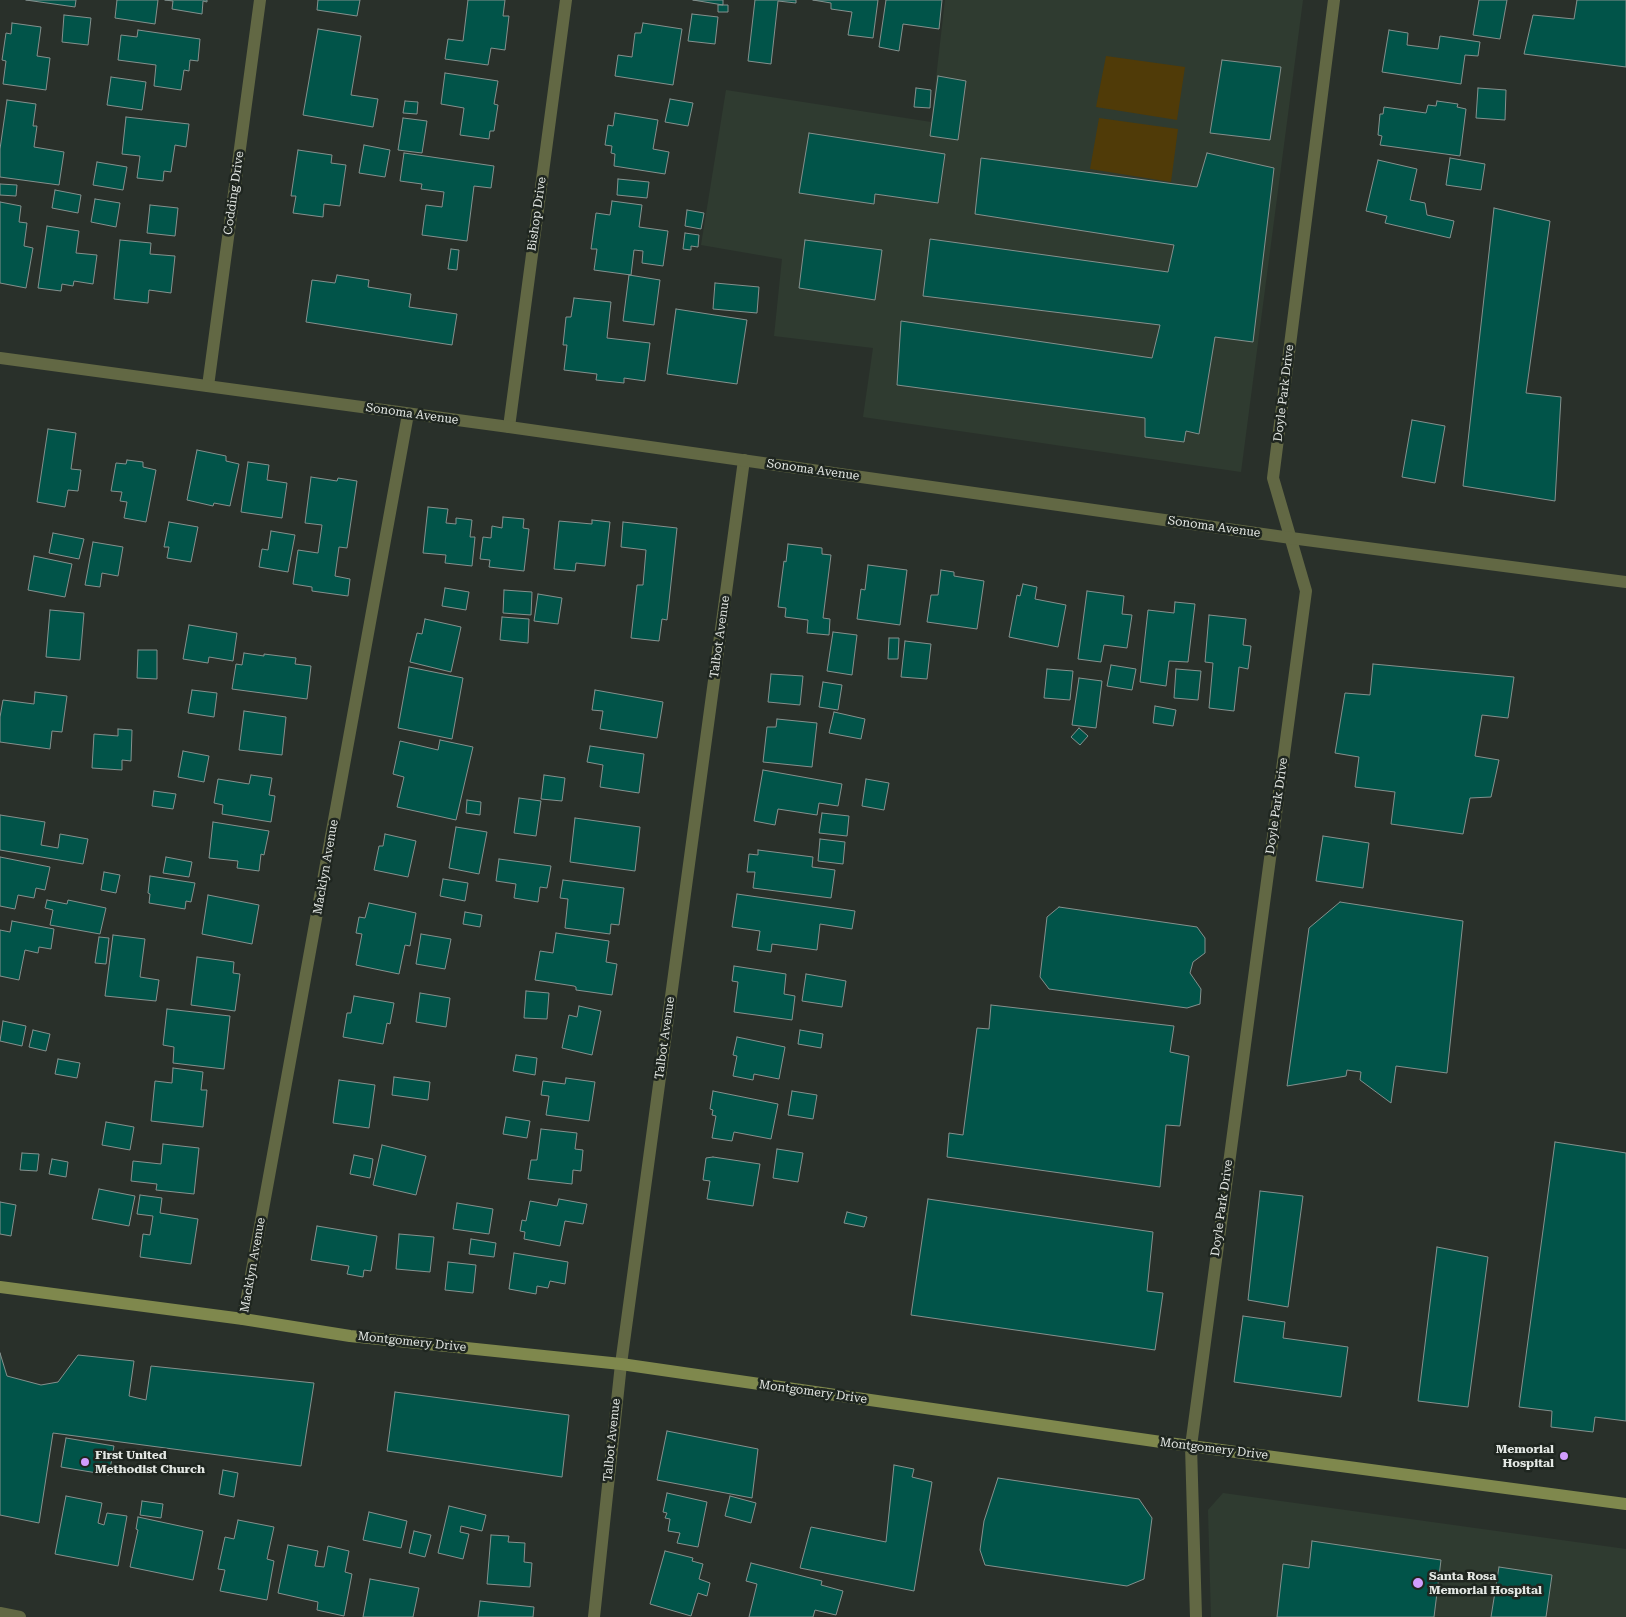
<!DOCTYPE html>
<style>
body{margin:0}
canvas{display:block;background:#29302a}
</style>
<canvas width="1626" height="1617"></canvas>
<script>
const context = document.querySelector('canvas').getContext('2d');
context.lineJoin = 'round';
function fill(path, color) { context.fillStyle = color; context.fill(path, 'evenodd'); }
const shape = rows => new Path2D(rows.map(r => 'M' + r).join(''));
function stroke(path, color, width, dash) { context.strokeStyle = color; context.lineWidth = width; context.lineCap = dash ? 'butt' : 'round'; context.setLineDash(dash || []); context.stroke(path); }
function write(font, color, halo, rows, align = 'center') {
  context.font = font + ' "Roboto Serif",serif'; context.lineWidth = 5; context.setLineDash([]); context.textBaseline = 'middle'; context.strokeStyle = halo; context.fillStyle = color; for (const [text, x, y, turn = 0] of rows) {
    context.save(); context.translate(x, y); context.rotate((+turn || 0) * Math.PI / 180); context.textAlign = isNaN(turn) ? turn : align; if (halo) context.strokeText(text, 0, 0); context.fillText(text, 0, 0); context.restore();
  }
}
fill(shape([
 [945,0,1303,0,1241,472,863,417,873,348,774,336,782,259,701,245,726,90,931,122],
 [1223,1493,1626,1549,1626,1617,1211,1617,1208,1510]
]), '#2f3b30');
fill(shape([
 [1106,56,1185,67,1177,120,1096,107],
 [1099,118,1178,129,1171,182,1090,169]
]), '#503b08');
const building = shape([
 [26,0,76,0,75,7,26,0],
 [117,0,158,0,155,24,115,18,117,0],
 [165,0,207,0,207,2,203,1,202,14,172,9,173,1,165,0],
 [318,0,360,0,357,16,317,10,318,0],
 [468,0,505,0,503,16,509,16,505,50,491,48,488,65,445,59,448,39,463,41,468,0],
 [693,0,723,0,723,5,693,0],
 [755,0,796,0,796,3,778,1,771,64,748,61,755,0],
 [813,0,878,0,873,38,848,35,852,12,831,9,831,3,813,0],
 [886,0,942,0,939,29,903,24,899,51,879,47,886,0],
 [1479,0,1507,0,1500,39,1473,35,1479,0],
 [1577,0,1626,0,1626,67,1524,54,1533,15,1574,19,1577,0],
 [718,5,728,5,728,12,718,12,718,5],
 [692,14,718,17,715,44,688,41,692,14],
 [64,15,91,18,88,45,62,42,64,15],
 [12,23,41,27,37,56,50,58,46,90,3,84,6,61,2,60,6,33,11,34,12,23],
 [643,23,682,29,673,85,615,76,618,55,632,57,635,33,641,33,643,23],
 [318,29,361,36,351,95,378,99,373,127,303,115,318,29],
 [138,30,200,39,198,61,190,60,189,71,184,70,181,90,154,86,156,65,118,60,121,35,137,37,138,30],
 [1389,30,1408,33,1407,45,1438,49,1440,36,1480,42,1478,56,1465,55,1461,84,1382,72,1389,30],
 [1222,60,1281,67,1270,140,1210,133,1222,60],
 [445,73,498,81,494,104,498,105,494,131,490,131,489,139,460,135,464,108,441,104,445,73],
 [938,76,966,81,958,140,930,136,938,76],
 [111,77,146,82,142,110,107,105,111,77],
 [916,88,931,90,930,108,914,107,916,88],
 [1478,88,1506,90,1505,120,1476,118,1478,88],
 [670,99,693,103,688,126,665,122,670,99],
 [7,100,36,104,33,126,37,126,34,147,64,152,59,185,0,177,0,149,7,100],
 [405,101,418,102,417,114,403,113,405,101],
 [1437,101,1458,104,1457,107,1466,109,1460,156,1380,145,1382,136,1378,135,1380,114,1383,114,1384,107,1426,113,1428,105,1436,106,1437,101],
 [615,113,658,120,653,149,669,152,665,174,614,166,615,154,611,153,612,146,605,145,608,125,613,126,615,113],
 [126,117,189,124,186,147,175,145,171,172,164,171,163,181,137,178,140,156,122,154,126,117],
 [403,118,427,121,422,153,398,150,403,118],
 [809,133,945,154,938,203,875,194,874,204,799,193,809,133],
 [364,145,390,150,385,177,359,173,364,145],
 [298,150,332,155,331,163,346,165,340,206,324,204,323,217,293,213,296,196,291,196,298,150],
 [404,153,494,166,491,188,474,186,467,241,422,235,426,205,442,207,444,192,421,189,422,184,400,181,404,153],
 [1207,153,1274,168,1253,342,1215,337,1199,434,1186,431,1184,442,1145,437,1145,418,897,385,901,321,1152,358,1160,325,923,296,930,239,1168,272,1174,245,975,214,981,158,1197,187,1207,153],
 [1450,158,1485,164,1481,190,1446,185,1450,158],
 [1378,160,1417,169,1410,200,1425,203,1427,215,1454,221,1450,238,1385,223,1387,216,1366,211,1378,160],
 [97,162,127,167,123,190,93,185,97,162],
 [618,179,649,182,647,198,617,195,618,179],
 [0,184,17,185,16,196,0,195,0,184],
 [55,190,81,195,78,213,52,208,55,190],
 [95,199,120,203,116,227,91,222,95,199],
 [612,201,642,205,639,227,668,231,663,266,642,263,643,251,634,250,631,275,594,270,597,249,591,249,596,213,610,215,612,201],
 [0,202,21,206,19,222,27,223,24,246,33,248,26,288,0,283,0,202],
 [150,205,178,208,175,236,147,233,150,205],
 [1494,208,1550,221,1526,393,1561,397,1555,501,1463,486,1494,208],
 [687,210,704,213,701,229,685,226,687,210],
 [47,226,79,231,76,253,97,255,93,284,74,281,73,286,62,284,61,291,38,288,47,226],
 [685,233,699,235,698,247,691,246,691,250,683,249,685,233],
 [120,240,151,243,150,254,175,256,171,293,149,290,148,303,114,299,120,240],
 [805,240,882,250,875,300,799,288,805,240],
 [451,249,459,250,457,270,448,269,451,249],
 [337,275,369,280,368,287,411,294,409,307,457,314,452,345,306,322,312,280,335,283,337,275],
 [629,275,660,280,654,325,623,321,629,275],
 [715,283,759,287,757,313,713,309,715,283],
 [574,298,611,302,607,338,650,343,645,381,624,378,624,383,596,380,597,374,564,370,567,345,563,345,566,317,571,317,574,298],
 [676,309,747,320,737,384,667,374,676,309],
 [1412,420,1445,426,1435,483,1402,477,1412,420],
 [48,429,76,433,71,469,81,470,78,491,68,490,65,507,37,502,48,429],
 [197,450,226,456,226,461,239,464,230,506,214,503,213,506,187,500,197,450],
 [127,460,143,462,143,467,156,470,146,522,124,518,127,502,120,501,122,492,111,491,116,463,126,464,127,460],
 [248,462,269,465,267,480,287,483,282,518,241,512,248,462],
 [311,477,337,481,338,478,357,481,347,548,339,547,335,576,350,579,348,596,312,591,312,587,293,584,298,550,318,553,322,525,305,523,311,477],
 [428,507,448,509,446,523,456,524,456,518,472,520,470,537,475,537,472,566,445,563,446,555,423,553,428,507],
 [503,517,524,519,523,528,529,529,524,571,489,567,490,560,480,559,483,537,491,538,492,526,502,528,503,517],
 [592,520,610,522,605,566,576,563,575,571,554,569,559,521,592,524,592,520],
 [169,522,198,527,191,562,167,558,169,547,164,547,169,522],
 [623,522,677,528,667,620,662,619,659,641,631,638,637,585,643,585,646,550,621,547,623,522],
 [271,531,295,535,288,572,259,567,262,549,268,550,271,531],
 [53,533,84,539,79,559,49,553,53,533],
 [93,542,123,547,118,576,102,573,100,587,85,585,93,542],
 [788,544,822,548,822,554,831,555,823,618,830,619,829,635,807,633,808,620,785,617,786,608,778,607,784,561,786,562,788,544],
 [34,556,72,564,65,597,28,590,34,556],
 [868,565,907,570,900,625,857,619,861,589,865,590,868,565],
 [941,570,954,572,954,576,984,581,977,629,927,622,931,595,938,595,941,570],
 [1023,584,1037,587,1035,599,1066,605,1058,647,1009,637,1017,595,1020,596,1023,584],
 [445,588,469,592,466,610,442,606,445,588],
 [504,590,532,592,531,615,503,613,504,590],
 [1087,591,1124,596,1122,614,1132,615,1127,648,1104,645,1101,662,1078,659,1087,591],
 [538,594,562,598,558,624,534,621,538,594],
 [1175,602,1195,604,1188,662,1169,661,1166,686,1140,682,1148,610,1174,613,1175,602],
 [50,610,84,613,80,660,46,657,50,610],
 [1209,615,1246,619,1243,645,1251,646,1248,669,1239,667,1234,711,1209,708,1213,663,1205,662,1209,615],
 [502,617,529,619,528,643,500,640,502,617],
 [425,619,461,627,451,672,410,662,417,633,422,634,425,619],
 [189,625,237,633,233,661,209,657,208,663,183,659,189,625],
 [833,632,857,635,852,675,827,671,833,632],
 [889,638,899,638,898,659,888,659,889,638],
 [905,641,931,644,927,679,901,677,905,641],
 [138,650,157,650,157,679,137,678,138,650],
 [244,653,264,656,264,654,296,658,295,664,311,666,307,699,232,689,236,664,242,665,244,653],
 [1373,664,1514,677,1508,718,1482,715,1475,756,1499,760,1491,797,1470,798,1463,834,1391,824,1395,792,1355,787,1359,757,1335,753,1345,693,1370,695,1373,664],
 [1111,665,1136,669,1132,690,1107,686,1111,665],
 [409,667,463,678,452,739,398,728,409,667],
 [1047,669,1073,671,1070,700,1044,698,1047,669],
 [1176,669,1201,671,1198,700,1174,698,1176,669],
 [771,674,803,676,800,705,768,702,771,674],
 [1079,678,1102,681,1096,728,1072,725,1079,678],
 [823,682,842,685,838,710,819,707,823,682],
 [192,690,217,693,214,717,188,713,192,690],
 [595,690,663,702,657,738,600,729,603,711,592,710,595,690],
 [35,692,67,696,62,732,52,731,50,749,0,742,0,717,3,700,34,704,35,692],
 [1155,706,1176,710,1173,726,1153,723,1155,706],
 [244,711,286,717,282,755,239,750,244,711],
 [834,712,865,719,861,739,829,733,834,712],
 [777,719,817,723,812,767,763,762,767,727,776,727,777,719],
 [1079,728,1088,736,1080,745,1071,737,1079,728],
 [118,729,132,730,131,761,122,760,122,770,92,768,94,734,118,736,118,729],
 [440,740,473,747,456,820,397,807,404,777,393,774,400,741,438,750,440,740],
 [590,746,644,754,639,793,600,787,603,765,587,762,590,746],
 [183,751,209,756,204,782,178,777,183,751],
 [763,770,842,784,838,806,819,803,817,815,778,809,775,825,754,821,763,770],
 [251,775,272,778,269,795,275,796,271,822,222,814,223,805,214,803,218,779,249,784,251,775],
 [544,775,565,778,562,801,541,799,544,775],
 [866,779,889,783,884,810,862,806,866,779],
 [154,791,176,794,173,809,152,806,154,791],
 [519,798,541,801,536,836,514,833,519,798],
 [467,800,481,802,480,815,466,813,467,800],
 [822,813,849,816,847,836,819,833,822,813],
 [0,815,45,822,41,845,58,848,60,834,88,839,83,864,0,850,0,815],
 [575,818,640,827,635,871,570,862,575,818],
 [213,822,269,831,264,855,261,854,259,871,237,868,238,861,209,858,213,822],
 [456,827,487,832,479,874,449,868,456,827],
 [385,834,416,841,408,877,374,870,379,846,383,846,385,834],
 [1323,836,1369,843,1363,888,1316,881,1323,836],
 [820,839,845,842,843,864,818,861,820,839],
 [758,850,813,857,812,867,835,870,831,898,753,888,755,872,747,872,749,854,758,855,758,850],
 [0,857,50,867,45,890,36,888,34,898,18,895,15,909,0,906,0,857],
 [166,857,192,862,189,877,163,873,166,857],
 [499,859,551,866,547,888,540,887,538,902,514,898,516,884,496,881,499,859],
 [104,872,120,875,116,893,101,890,104,872],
 [150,876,195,883,191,902,186,901,185,909,149,903,150,894,148,893,150,876],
 [443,879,468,883,465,901,440,896,443,879],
 [563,880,624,888,619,925,611,924,610,934,565,928,568,899,560,898,563,880],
 [737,894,855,911,852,929,820,924,817,950,772,944,771,952,757,950,760,931,732,927,737,894],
 [208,895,259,905,252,944,202,934,208,895],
 [47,900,67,904,68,900,106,908,100,934,50,925,53,910,45,908,47,900],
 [1340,902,1463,921,1447,1073,1396,1066,1391,1103,1360,1080,1361,1072,1347,1070,1346,1076,1287,1086,1309,928,1340,902],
 [369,903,416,913,410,946,405,945,399,974,356,965,362,934,356,933,359,917,365,918,369,903],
 [1059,907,1197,927,1205,938,1205,953,1193,962,1190,973,1201,989,1200,1004,1187,1008,1049,989,1040,977,1047,917,1059,907],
 [465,912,482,915,480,927,463,924,465,912],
 [12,921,54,929,51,949,39,947,38,953,25,950,19,980,0,976,0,930,10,932,12,921],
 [556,933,609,941,606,962,617,964,612,995,576,990,576,987,574,986,535,980,540,951,553,953,556,933],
 [421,934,451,939,445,969,416,964,421,934],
 [113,935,145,939,140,977,159,980,156,1001,105,996,113,935],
 [99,937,109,938,106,964,95,963,99,937],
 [197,957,234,962,233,973,240,974,235,1011,191,1005,197,957],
 [734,966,786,974,784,994,795,996,792,1020,734,1012,738,982,732,981,734,966],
 [806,974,846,981,842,1007,802,1001,806,974],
 [526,991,549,993,547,1019,524,1018,526,991],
 [420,993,450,998,446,1027,416,1022,420,993],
 [354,996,394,1003,390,1024,387,1023,383,1044,343,1037,347,1013,351,1013,354,996],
 [991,1005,1174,1026,1170,1052,1189,1056,1180,1126,1166,1125,1160,1187,947,1157,949,1133,963,1135,977,1028,989,1029,991,1005],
 [579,1006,601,1011,592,1055,562,1048,569,1015,577,1017,579,1006],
 [167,1009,230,1016,224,1069,173,1063,174,1047,163,1045,167,1009],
 [3,1021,26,1026,22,1046,0,1041,3,1021],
 [33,1030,50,1034,46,1051,29,1047,33,1030],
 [800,1030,823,1034,821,1048,798,1044,800,1030],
 [737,1037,785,1047,779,1079,754,1074,753,1080,733,1076,737,1056,733,1055,737,1037],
 [516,1055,537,1058,535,1075,513,1071,516,1055],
 [58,1059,80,1063,77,1078,55,1074,58,1059],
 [173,1068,203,1072,201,1090,207,1090,203,1127,151,1121,155,1081,172,1083,173,1068],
 [394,1077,430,1082,428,1100,392,1095,394,1077],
 [566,1078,595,1082,589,1121,546,1115,549,1096,541,1095,543,1081,565,1084,566,1078],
 [339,1080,375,1085,369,1128,333,1123,339,1080],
 [713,1091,778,1104,771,1139,734,1132,732,1141,712,1138,716,1116,712,1115,713,1110,710,1109,713,1091],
 [792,1091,817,1095,813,1119,788,1115,792,1091],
 [506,1117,530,1121,527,1138,503,1134,506,1117],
 [106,1122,134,1127,130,1150,102,1145,106,1122],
 [541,1129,577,1133,575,1149,583,1150,581,1171,573,1170,572,1184,528,1179,531,1160,537,1160,541,1129],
 [1555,1142,1626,1153,1626,1421,1595,1417,1593,1432,1551,1427,1552,1411,1519,1407,1555,1142],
 [163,1144,199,1148,194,1194,156,1190,157,1184,131,1181,133,1161,161,1164,163,1144],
 [382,1145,426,1156,416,1195,373,1185,382,1145],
 [777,1149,803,1153,798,1182,773,1178,777,1149],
 [22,1153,39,1154,37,1171,20,1170,22,1153],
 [354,1155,373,1159,370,1178,350,1174,354,1155],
 [713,1157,760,1164,753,1206,707,1199,710,1181,703,1180,706,1158,713,1157],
 [52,1159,68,1162,66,1177,49,1174,52,1159],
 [99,1189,135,1196,129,1226,92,1219,99,1189],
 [1260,1191,1303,1196,1288,1307,1248,1300,1260,1191],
 [140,1195,162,1198,160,1213,198,1219,191,1264,140,1257,143,1234,150,1235,153,1216,137,1214,140,1195],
 [559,1199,587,1204,583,1224,565,1221,560,1246,524,1239,525,1232,520,1231,522,1220,526,1221,530,1201,557,1206,559,1199],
 [928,1199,1153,1232,1147,1291,1163,1293,1155,1350,911,1315,928,1199],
 [0,1202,16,1205,11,1236,0,1234,0,1202],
 [457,1203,493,1209,489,1234,453,1229,457,1203],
 [847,1212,867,1217,864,1227,844,1223,847,1212],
 [317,1226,377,1236,371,1271,364,1270,363,1277,347,1274,349,1266,311,1260,317,1226],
 [399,1234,434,1237,430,1272,396,1269,399,1234],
 [471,1239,496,1243,494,1257,469,1254,471,1239],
 [1437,1247,1488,1257,1468,1407,1418,1401,1437,1247],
 [514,1253,568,1262,565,1284,550,1281,548,1288,537,1286,536,1294,509,1289,514,1253],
 [448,1262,476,1265,473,1293,445,1290,448,1262],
 [1243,1316,1285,1322,1283,1338,1348,1347,1341,1397,1234,1382,1243,1316],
 [0,1353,7,1376,41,1385,58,1382,78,1355,134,1361,129,1396,146,1400,151,1366,314,1383,301,1466,53,1433,39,1523,0,1515,0,1353],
 [395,1392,569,1415,562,1477,387,1451,395,1392],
 [667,1431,758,1449,752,1498,657,1480,667,1431],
 [66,1438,114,1446,109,1475,61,1467,66,1438],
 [894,1465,914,1469,912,1477,932,1482,914,1591,800,1568,811,1527,886,1542,894,1465],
 [223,1470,238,1473,234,1497,219,1494,223,1470],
 [998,1478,1139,1499,1152,1518,1144,1579,1127,1586,985,1565,980,1550,984,1521,998,1478],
 [667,1493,707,1502,698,1547,677,1543,680,1533,668,1531,670,1519,665,1518,667,1513,663,1512,667,1493],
 [66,1496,102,1503,98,1523,104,1525,107,1513,127,1516,118,1566,55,1554,66,1496],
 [730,1496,756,1503,751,1523,725,1516,730,1496],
 [142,1501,163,1504,161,1518,140,1515,142,1501],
 [449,1506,486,1515,482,1531,461,1526,460,1532,469,1534,463,1559,438,1553,449,1506],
 [369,1512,407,1521,401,1548,363,1540,369,1512],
 [138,1517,203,1531,193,1580,130,1567,138,1530,136,1529,138,1517],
 [238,1520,274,1527,267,1559,274,1561,267,1600,220,1591,225,1570,218,1569,225,1537,234,1539,238,1520],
 [414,1531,431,1535,425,1557,409,1553,414,1531],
 [491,1535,509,1536,508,1542,525,1543,524,1562,532,1563,530,1587,487,1584,491,1535],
 [1312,1541,1441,1560,1434,1617,1277,1617,1283,1564,1309,1568,1312,1541],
 [288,1545,318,1551,315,1566,324,1567,328,1546,349,1551,345,1572,352,1574,344,1616,317,1610,318,1602,278,1593,288,1545],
 [665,1551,693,1558,692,1561,703,1564,699,1579,710,1583,707,1596,698,1593,691,1616,650,1604,665,1551],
 [751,1563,822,1581,821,1585,843,1591,836,1615,815,1610,813,1617,749,1617,757,1584,746,1581,751,1563],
 [1499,1567,1552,1575,1546,1617,1491,1617,1499,1567],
 [370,1579,419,1588,413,1617,363,1617,370,1579],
 [480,1601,534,1607,533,1617,478,1617,480,1601]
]);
fill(building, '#015449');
stroke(building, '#84908d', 1);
stroke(shape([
 [208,386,260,0],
 [509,427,566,0],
 [243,1319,408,414],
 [0,1613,20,1617],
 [594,1617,621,1364,744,460],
 [1196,1617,1191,1446,1306,591,1273,478,1334,0]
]), '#626844', 12);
stroke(shape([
 [0,358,509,427,1291,538,1626,582]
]), '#626844', 12);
stroke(shape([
 [0,1287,243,1319,350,1336,621,1364,1161,1442,1626,1504]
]), '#7f884d', 12);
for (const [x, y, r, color] of [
 [1564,1456,5,"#d19dfe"],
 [85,1462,5,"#d19dfe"],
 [1418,1583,6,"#d19dfe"]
]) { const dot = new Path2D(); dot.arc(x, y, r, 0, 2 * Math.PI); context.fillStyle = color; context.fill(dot); stroke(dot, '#1f2620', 2); }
write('12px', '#e3e7e3', '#1f2620', [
 ["Codding Drive",234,193,-82],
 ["Bishop Drive",537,214,-82],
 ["Doyle Park Drive",1284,393,-83],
 ["Sonoma Avenue",412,414,8],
 ["Sonoma Avenue",813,470,8],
 ["Sonoma Avenue",1214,527,8],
 ["Talbot Avenue",720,637,-82],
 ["Doyle Park Drive",1277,806,-82],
 ["Macklyn Avenue",326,867,-80],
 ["Talbot Avenue",665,1038,-82],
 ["Doyle Park Drive",1222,1208,-82],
 ["Macklyn Avenue",253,1265,-80],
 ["Montgomery Drive",412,1342,6],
 ["Montgomery Drive",813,1392,8],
 ["Talbot Avenue",612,1440,-84],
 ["Montgomery Drive",1214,1449,7]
]);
write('bold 12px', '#e3e7e3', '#1f2620', [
 ["Memorial",1554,1449,"right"],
 ["Hospital",1554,1463,"right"],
 ["First United",95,1455],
 ["Methodist Church",95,1469],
 ["Santa Rosa",1429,1576],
 ["Memorial Hospital",1429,1590]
], 'left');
</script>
